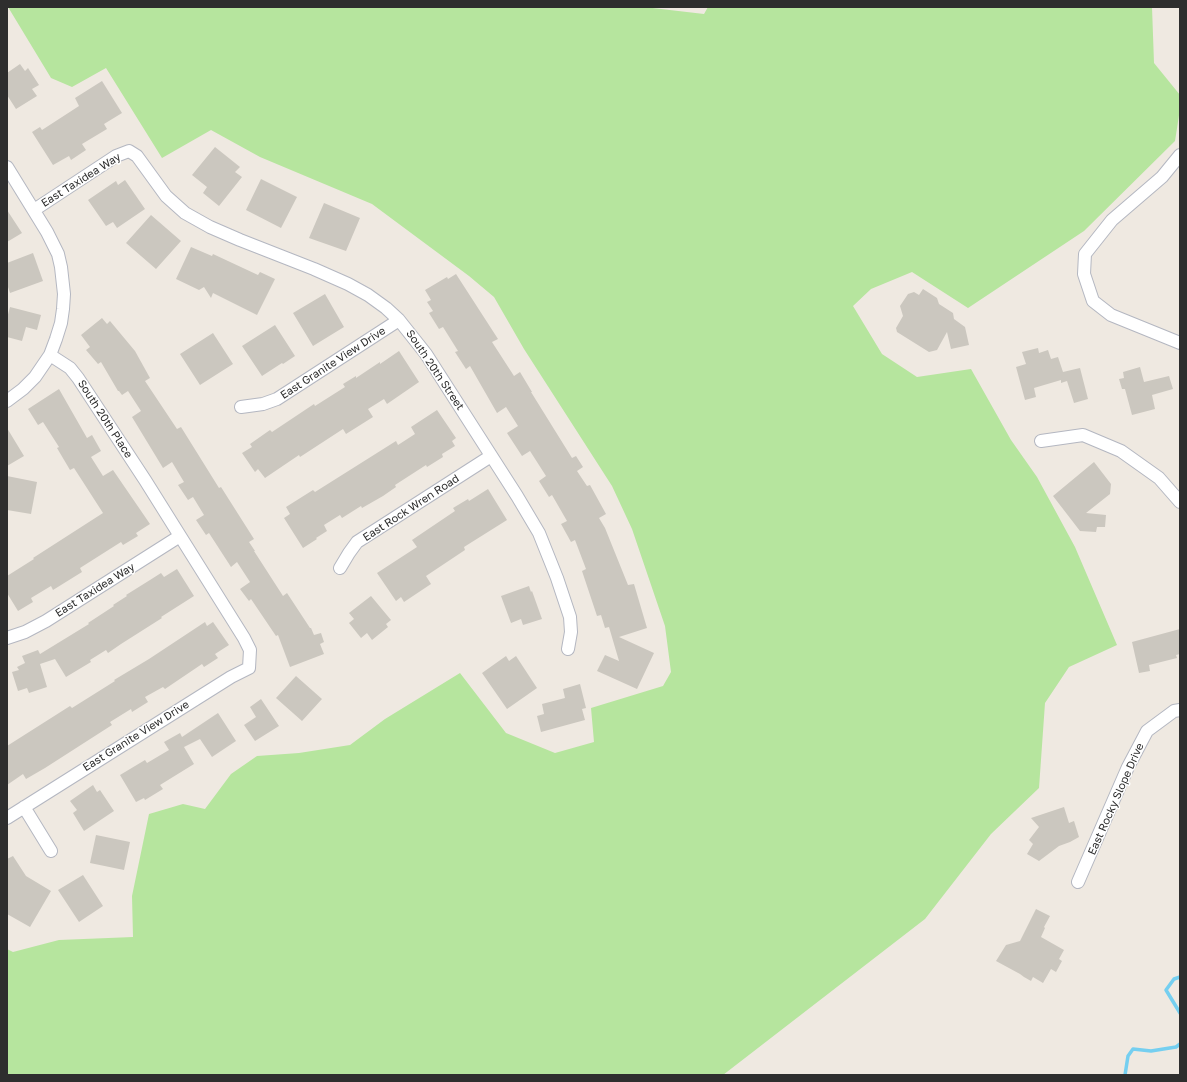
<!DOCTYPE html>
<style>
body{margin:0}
#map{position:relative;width:1187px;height:1082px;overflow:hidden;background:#efe9e1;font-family:"Golos Text",sans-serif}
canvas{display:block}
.frame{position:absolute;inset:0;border:8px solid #2e2e2e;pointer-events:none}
</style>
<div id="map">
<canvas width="1187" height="1082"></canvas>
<div class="frame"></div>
</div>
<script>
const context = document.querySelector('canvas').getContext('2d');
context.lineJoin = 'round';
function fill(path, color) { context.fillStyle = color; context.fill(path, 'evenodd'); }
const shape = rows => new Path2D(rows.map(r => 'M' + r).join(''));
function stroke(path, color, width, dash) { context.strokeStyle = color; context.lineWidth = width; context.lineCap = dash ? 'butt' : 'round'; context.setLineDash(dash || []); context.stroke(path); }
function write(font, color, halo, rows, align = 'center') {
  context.font = font + ' "Golos Text",sans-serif'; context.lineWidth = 3; context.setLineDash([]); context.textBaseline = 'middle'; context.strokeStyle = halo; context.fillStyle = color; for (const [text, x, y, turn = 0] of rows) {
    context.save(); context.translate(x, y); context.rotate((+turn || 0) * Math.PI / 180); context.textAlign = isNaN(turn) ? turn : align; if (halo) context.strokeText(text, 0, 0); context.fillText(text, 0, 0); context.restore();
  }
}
fill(shape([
 [8,7,644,7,704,14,708,7,1152,7,1154,63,1180,95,1180,109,1175,141,1084,231,968,308,912,272,871,289,853,306,882,354,917,377,971,369,1011,440,1037,477,1075,547,1117,645,1069,667,1045,703,1039,788,991,834,925,919,723,1075,7,1075,7,949,13,952,59,940,133,937,132,896,149,814,183,804,205,809,231,774,257,756,299,753,350,745,385,719,460,673,506,733,555,753,594,742,591,708,663,686,671,672,665,626,632,529,612,486,524,349,494,297,469,276,372,204,260,157,211,130,162,158,106,68,72,87,51,78]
]), '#b6e59e');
stroke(shape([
 [1180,977,1174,979,1166,990,1180,1013],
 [1125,1075,1128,1056,1133,1049,1151,1051,1176,1047,1180,1044]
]), '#75cff0', 3.5);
fill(shape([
 [20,64,25,71,28,68,39,85,32,89,37,96,16,109,7,95,7,73],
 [102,81,122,113,104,124,107,129,82,144,86,150,71,160,69,156,53,165,32,132,40,127,42,130,79,106,75,98],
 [215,147,240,167,235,172,242,177,219,206,203,193,207,187,192,175],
 [261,179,297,197,281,228,246,210],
 [125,180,145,209,117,228,113,222,106,226,88,200,116,181,118,185],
 [324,203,360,218,346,251,309,238],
 [7,210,22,233,7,242],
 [151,215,181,241,156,269,126,243],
 [191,247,212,256,213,254,258,275,260,272,275,279,257,315,213,293,211,298,204,287,199,290,176,279],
 [33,253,43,281,10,293,7,284,7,263],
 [456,274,498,339,492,342,514,376,520,372,532,392,531,392,572,458,576,456,583,467,577,471,587,486,590,485,606,514,599,518,605,528,628,585,634,584,647,628,619,637,654,653,637,689,597,671,605,655,619,661,609,627,605,628,601,615,597,616,582,571,586,569,575,540,571,542,561,524,567,521,552,495,549,497,539,481,546,476,530,451,522,456,507,433,518,426,506,407,497,413,470,366,466,369,455,352,458,351,443,327,439,329,429,313,433,311,427,302,431,300,425,290,447,277,448,279],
 [923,289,937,298,939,304,953,313,954,319,965,327,969,345,951,349,947,332,937,350,929,352,897,332,896,328,903,316,900,306,908,294,914,292,919,295],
 [325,294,344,327,313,346,293,313],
 [10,307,41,315,37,330,26,327,22,341,7,337,7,318],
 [102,318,107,324,110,321,135,351,150,378,145,381,177,429,181,427,219,488,221,487,254,539,249,542,255,551,254,551,283,596,287,593,310,628,311,628,314,635,321,633,324,642,320,644,324,654,290,667,278,635,276,636,251,599,249,601,240,589,250,582,237,562,231,567,209,533,206,535,196,520,204,515,193,497,188,500,178,485,184,482,172,462,163,468,132,417,141,411,128,391,122,395,119,391,118,391,101,362,98,364,86,350,90,347,81,335],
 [275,325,295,356,283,364,282,363,262,376,242,346],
 [213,333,233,364,200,385,180,354],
 [1038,348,1039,353,1048,350,1051,359,1058,357,1063,372,1080,368,1088,399,1074,403,1067,381,1061,383,1061,380,1034,388,1036,397,1025,400,1016,367,1026,364,1022,352],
 [399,351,419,382,387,404,384,399,368,409,373,417,346,434,343,429,300,457,299,455,265,478,258,469,255,472,242,453,252,447,250,444,270,430,272,432,314,404,315,406,345,387,343,384,356,376,356,378,380,362,380,364],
 [1140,367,1144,382,1169,376,1173,389,1152,395,1155,409,1132,415,1125,389,1122,389,1119,379,1124,378,1123,372],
 [59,389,87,438,92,435,101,451,91,457,103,476,113,470,150,524,136,533,138,536,123,545,121,542,80,568,82,572,53,590,51,586,31,598,33,602,18,611,7,593,7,576,34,559,33,558,103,513,74,468,70,470,57,448,59,447,43,422,38,425,28,409],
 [437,410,456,438,452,441,455,446,442,454,443,457,427,467,426,465,395,485,396,487,383,496,362,508,361,506,342,518,340,515,324,525,327,531,316,538,317,539,303,548,284,518,290,514,286,507,313,490,315,492,396,441,398,445,415,434,411,427],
 [7,428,24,456,7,466],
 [1094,462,1111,484,1110,494,1086,513,1106,515,1105,527,1097,527,1096,532,1080,531,1053,496],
 [7,476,37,482,31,514,7,510],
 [488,489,507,520,464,547,465,550,426,576,431,584,404,602,401,597,396,601,377,573,417,547,412,540,455,511,453,508,468,499,469,501],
 [177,569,194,596,161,617,162,618,121,644,108,653,106,650,90,660,91,662,66,677,55,659,40,664,47,687,29,693,27,688,18,691,12,672,19,670,17,667,25,663,22,656,38,650,40,654,89,624,88,623,114,606,113,605,127,596,126,595,150,580,161,573,164,577],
 [529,586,531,592,532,591,542,619,523,625,521,619,511,623,501,596],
 [371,596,391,620,386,624,388,627,372,640,367,633,361,638,349,623,354,619,349,613],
 [205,622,207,626,213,622,229,645,215,654,218,658,204,667,202,664,165,689,163,687,145,697,148,702,132,712,131,709,110,722,112,725,45,768,26,779,23,774,7,785,7,746,70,706,72,708,115,681,114,680,149,659],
 [1180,629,1180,654,1176,655,1177,658,1149,665,1150,671,1139,673,1132,642],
 [506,656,509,661,516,656,537,688,507,709,482,673],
 [296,676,322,699,302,721,276,698],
 [580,684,586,708,582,709,585,720,541,732,537,716,544,714,542,704,565,698,563,689],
 [261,699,279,726,255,741,244,725,256,717,250,707],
 [218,713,236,741,212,757,200,739,184,747,194,764,160,785,163,789,145,800,144,798,136,802,120,775,145,760,147,763,169,750,164,742,180,733,182,737],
 [93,785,97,792,100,790,114,811,84,831,73,813,77,810,70,801],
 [1064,807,1069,823,1074,821,1079,837,1070,842,1059,846,1039,861,1027,854,1033,844,1029,840,1039,827,1031,818],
 [96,835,130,842,124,870,90,863],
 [13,856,26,876,51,891,30,927,7,914,7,859],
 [83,875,103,906,79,922,58,890],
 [1036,909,1050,916,1044,927,1045,928,1041,937,1064,950,1059,959,1062,961,1056,972,1051,969,1043,983,1033,977,1031,981,1024,977,1020,974,996,961,1006,945,1020,941]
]), '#cbc7bf');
const minor = shape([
 [1180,155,1162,177,1112,220,1085,254,1084,274,1093,301,1111,315,1180,343],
 [7,167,47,232,58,254,61,267,64,294,63,309,61,323,56,339,50,355,35,377,23,389,7,401],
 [34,210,116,156,129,151,137,156,166,196,185,213,210,227,240,240,314,269,348,284,368,295,386,308,399,320,426,354,517,496,539,533,557,578,570,617,571,632,568,649],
 [241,407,263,404,277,399,399,320],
 [1041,441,1083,435,1121,451,1159,478,1180,502],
 [340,568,349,553,357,542,491,456],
 [7,638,25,632,46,621,180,536],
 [24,807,51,851],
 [7,818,231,677,249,668,250,650,244,638,145,480,78,378,70,368,50,355],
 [1078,882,1128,767,1147,731,1174,711,1180,710]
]);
stroke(minor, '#b4b7c1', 14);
stroke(minor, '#fff', 12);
write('11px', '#2e2e2e', '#fff', [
 ["East Taxidea Way",81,180,-32],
 ["East Granite View Drive",333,363,-33],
 ["South 20th Street",435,370,56],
 ["South 20th Place",105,419,57],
 ["East Rock Wren Road",411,508,-33],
 ["East Taxidea Way",95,590,-32],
 ["East Granite View Drive",136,736,-32],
 ["East Rocky Slope Drive",1116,799,-66]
]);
</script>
